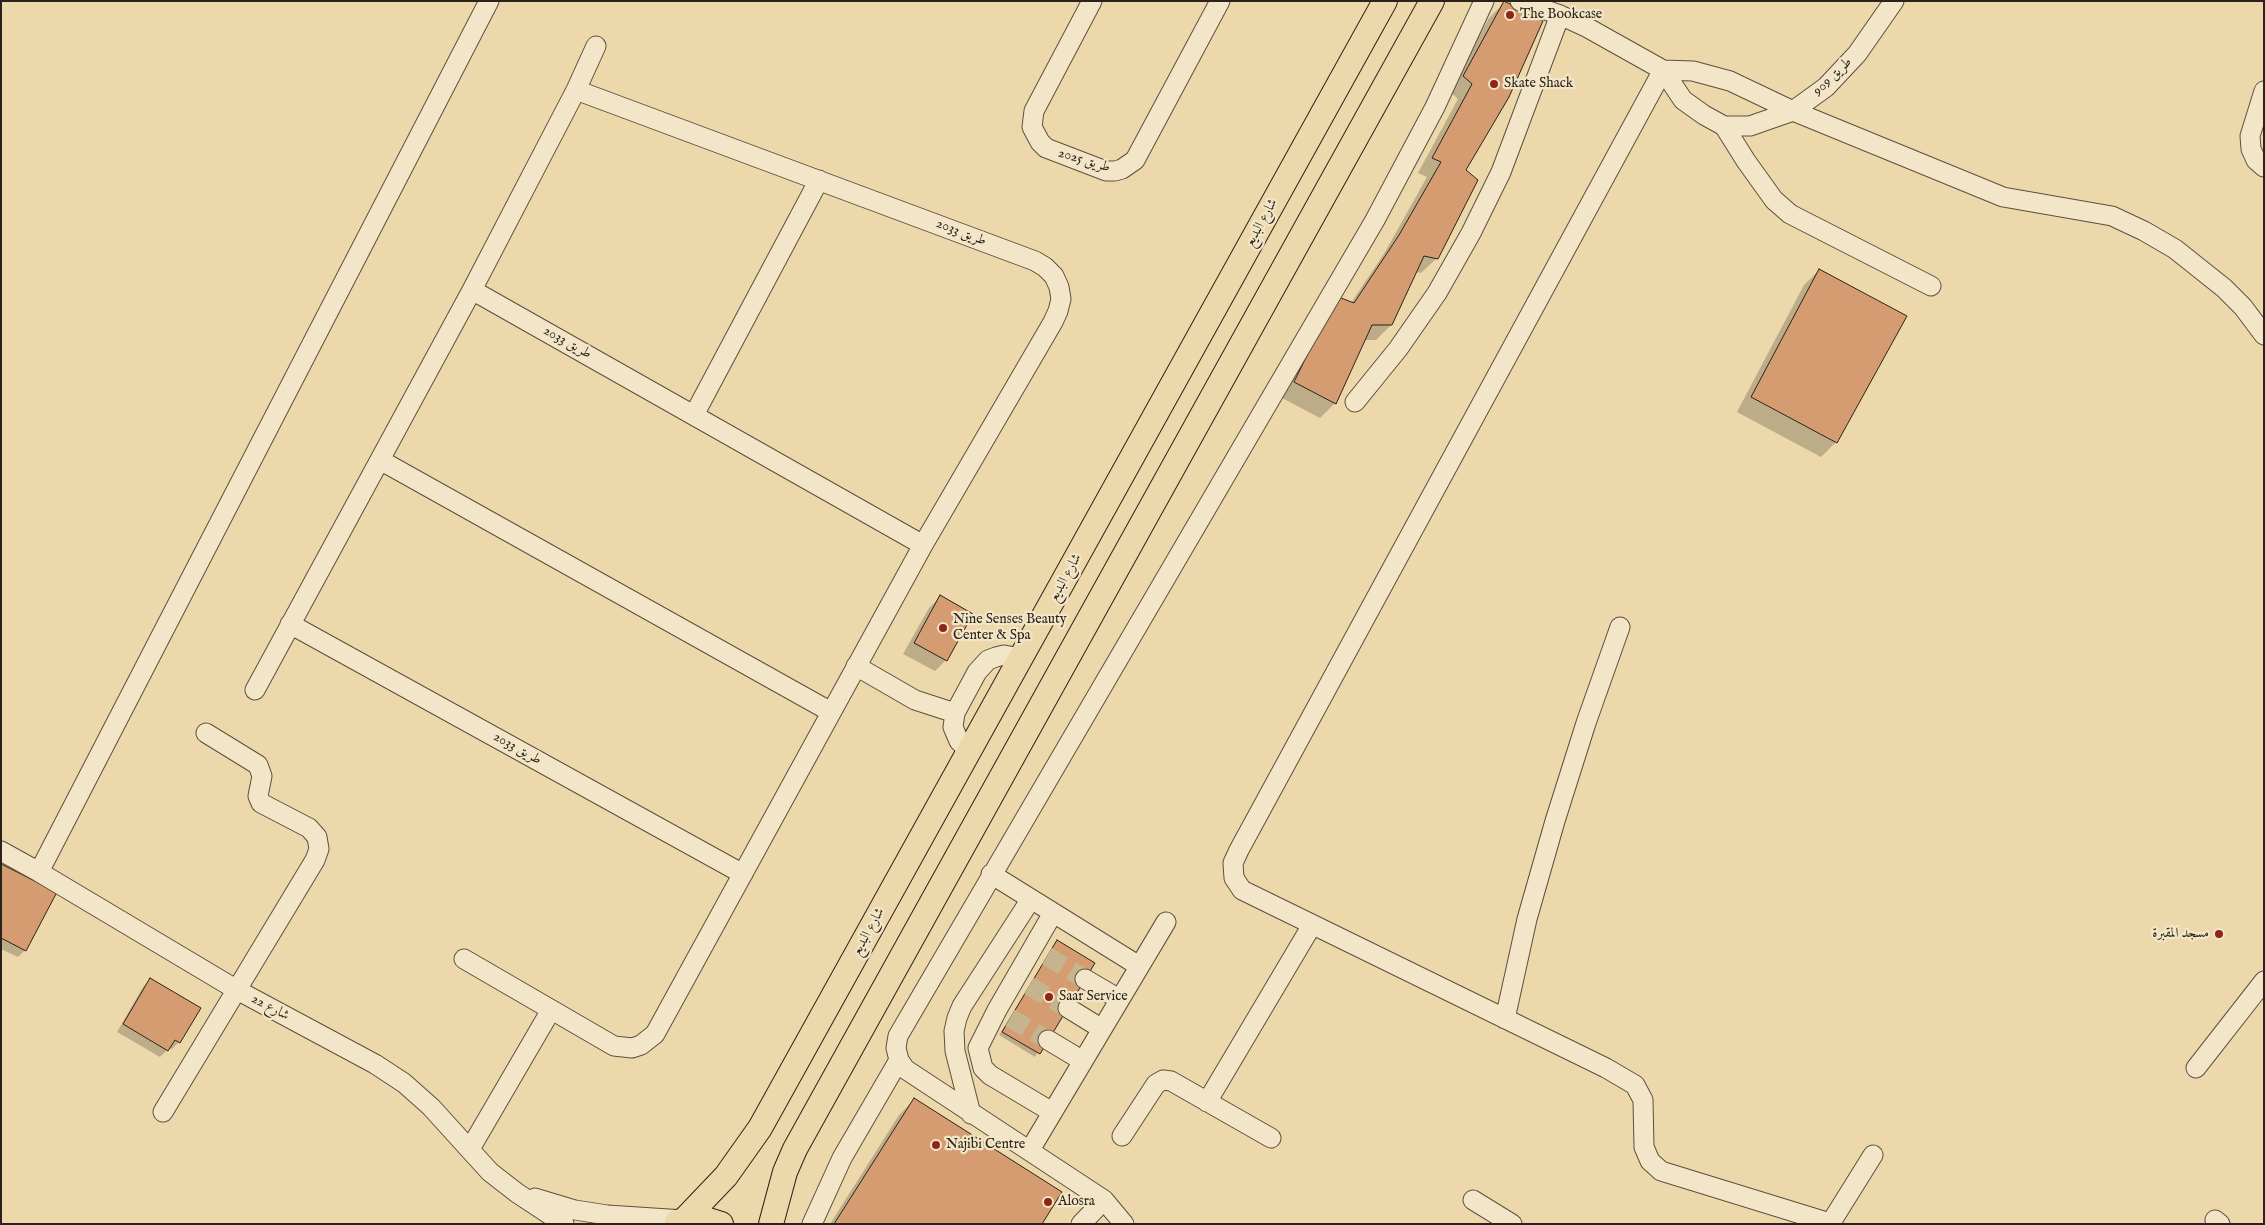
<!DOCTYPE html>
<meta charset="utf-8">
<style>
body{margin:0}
#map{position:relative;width:2265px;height:1225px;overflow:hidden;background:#ecd8aa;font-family:"IM FELL English",serif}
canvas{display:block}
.frame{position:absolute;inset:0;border:2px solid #2b2319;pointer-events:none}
</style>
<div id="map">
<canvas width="2265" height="1225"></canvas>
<div class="frame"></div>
</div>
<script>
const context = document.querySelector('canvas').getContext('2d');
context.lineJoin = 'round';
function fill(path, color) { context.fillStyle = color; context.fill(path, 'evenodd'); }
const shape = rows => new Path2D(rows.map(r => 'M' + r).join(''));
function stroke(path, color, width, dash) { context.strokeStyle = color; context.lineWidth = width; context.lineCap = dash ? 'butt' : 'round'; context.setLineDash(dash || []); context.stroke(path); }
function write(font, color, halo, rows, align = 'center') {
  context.font = font + ' "IM FELL English",Amiri,serif'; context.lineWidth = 4.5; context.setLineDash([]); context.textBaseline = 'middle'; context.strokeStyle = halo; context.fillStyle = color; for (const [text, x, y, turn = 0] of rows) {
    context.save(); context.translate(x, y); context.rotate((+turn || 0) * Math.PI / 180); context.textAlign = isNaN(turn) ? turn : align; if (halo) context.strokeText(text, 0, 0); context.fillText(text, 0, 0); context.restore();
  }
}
fill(shape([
 [1504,3,1464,170,1437,258,1421,273,1415,272,1391,325,1376,340,1364,340,1335,403,1320,418,1280,397,1321,313,1351,303,1385,252,1427,177,1418,173,1458,99,1449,91,1489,18],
 [1819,270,1836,442,1821,457,1737,412,1804,285],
 [940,597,946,660,935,671,903,654,929,608],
 [1,865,25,950,18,957,1,949],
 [1057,942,1093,963,1035,1057,999,1035],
 [151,979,179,1042,172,1049,169,1048,160,1057,117,1032,143,987],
 [914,1100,1040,1224,830,1224,899,1115]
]), '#0003');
const building = shape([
 [1504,1,1543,21,1509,97,1466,170,1478,180,1438,259,1424,256,1392,325,1372,325,1336,404,1294,382,1336,296,1354,303,1399,235,1441,162,1432,158,1472,84,1463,76,1504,1],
 [1819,269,1907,316,1837,443,1751,397,1819,269],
 [940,595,973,614,947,661,914,643,940,595],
 [1,864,57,892,26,951,1,938,1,864],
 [1057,940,1095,963,1040,1054,1002,1032,1057,940],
 [150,978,201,1008,180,1043,175,1040,168,1051,123,1024,150,978],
 [914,1098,1062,1192,1042,1224,834,1224,914,1098]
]);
fill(building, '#d59c72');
stroke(building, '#2b2319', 1);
stroke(shape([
 [1047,956,1085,979],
 [1029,986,1068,1008],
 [1010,1018,1048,1040]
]), '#c5b48d', 19, [19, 9]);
const minor = shape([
 [1092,1,1034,111,1032,127,1040,142,1046,148,1106,171,1115,171,1122,169,1135,160,1220,1],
 [1520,1,1560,15,1588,28,1663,70,1683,100,1704,115,1724,126,1750,126,1793,111,1826,87,1857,54,1894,1],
 [2264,91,2250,136,2251,149,2256,160,2264,167],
 [1724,126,1746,161,1774,200,1790,214,1931,286],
 [472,290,923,545],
 [1355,402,1398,349,1437,293,1471,233,1501,172,1560,15],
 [694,415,819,180],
 [380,460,831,712],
 [290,624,743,874],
 [856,666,915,700,955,713],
 [255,690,472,290,576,90,596,46],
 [969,751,959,741,953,727,955,713,977,672,988,660,996,657,1004,655,1021,658],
 [1,851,39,872,237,990,375,1064,404,1083,431,1107,490,1172,517,1193,564,1224],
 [39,872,489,1],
 [991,874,1139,966],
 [464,959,614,1046,632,1048,641,1045,655,1034,923,545,1053,322,1058,311,1061,299,1059,287,1054,276,1045,267,1035,261,576,90],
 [1085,979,1119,999],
 [1068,1008,1102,1029],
 [1505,1019,1527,919,1555,821,1586,723,1620,627],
 [1048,1040,1083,1061],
 [2196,1068,2264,981],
 [1207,1102,1312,925],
 [163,1112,315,860,319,849,317,837,309,828,261,803,258,796,262,776,258,765,206,733],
 [1052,1112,990,1075,983,1068,978,1048,997,1010,1053,913],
 [971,1114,955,1051,954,1031,957,1018,962,1006,1031,899],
 [1122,1136,1156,1084,1163,1080,1171,1081,1271,1138],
 [470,1149,551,1010],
 [1030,1150,1166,922],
 [535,1198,575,1210,607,1215,684,1220],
 [1473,1200,1512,1224],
 [2215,1220,2220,1224],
 [1830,1223,1661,1171,1650,1161,1644,1147,1643,1100,1635,1085,1606,1068,1242,890,1234,878,1233,863,1239,850,1663,70,1693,71,1730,81,1793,111,2003,197,2112,216,2144,231,2175,249,2224,288,2243,307,2264,335],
 [812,1224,842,1158,899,1060],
 [1081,1224,1104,1200],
 [1124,1224,1104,1200,905,1069,899,1060,896,1048,898,1036,1375,220,1435,107,1484,1],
 [1830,1224,1873,1155]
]);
const major = shape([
 [684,1220,726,1176,760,1128,1385,1],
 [677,1222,684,1220,705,1219,721,1224],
 [771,1224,785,1172,795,1149,1432,1]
]);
stroke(minor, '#5b503d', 21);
stroke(major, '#2b2319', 26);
stroke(minor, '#f3e6c8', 19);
stroke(major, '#ecd8aa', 24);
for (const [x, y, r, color] of [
 [1510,15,5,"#8f2418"],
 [1494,84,5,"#8f2418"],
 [943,628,5,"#8f2418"],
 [2219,934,5,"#8f2418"],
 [1049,997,5,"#8f2418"],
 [936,1145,5,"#8f2418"],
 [1048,1202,5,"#8f2418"]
]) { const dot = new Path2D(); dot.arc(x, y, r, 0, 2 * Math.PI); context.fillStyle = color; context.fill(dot); stroke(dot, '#f3e6c8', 2); }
write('14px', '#2b2319', '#f3e6c8', [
 ["The Bookcase",1520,15],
 ["Skate Shack",1504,84],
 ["Nine Senses Beauty",953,620],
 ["Center & Spa",953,636],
 ["مسجد المقبرة",2209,934,"right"],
 ["Saar Service",1059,997],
 ["Najibi Centre",946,1145],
 ["Alosra",1058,1202]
], 'left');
write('14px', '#2b2319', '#f3e6c8', [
 ["طريق 909",1833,77,-44],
 ["طريق 2025",1084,161,17],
 ["شارع البديع",1262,223,-61],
 ["طريق 2033",961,233,21],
 ["طريق 2033",567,343,29],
 ["شارع البديع",1066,578,-61],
 ["طريق 2033",517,749,29],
 ["شارع البديع",869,932,-61],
 ["شارع 22",270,1008,28]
]);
</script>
